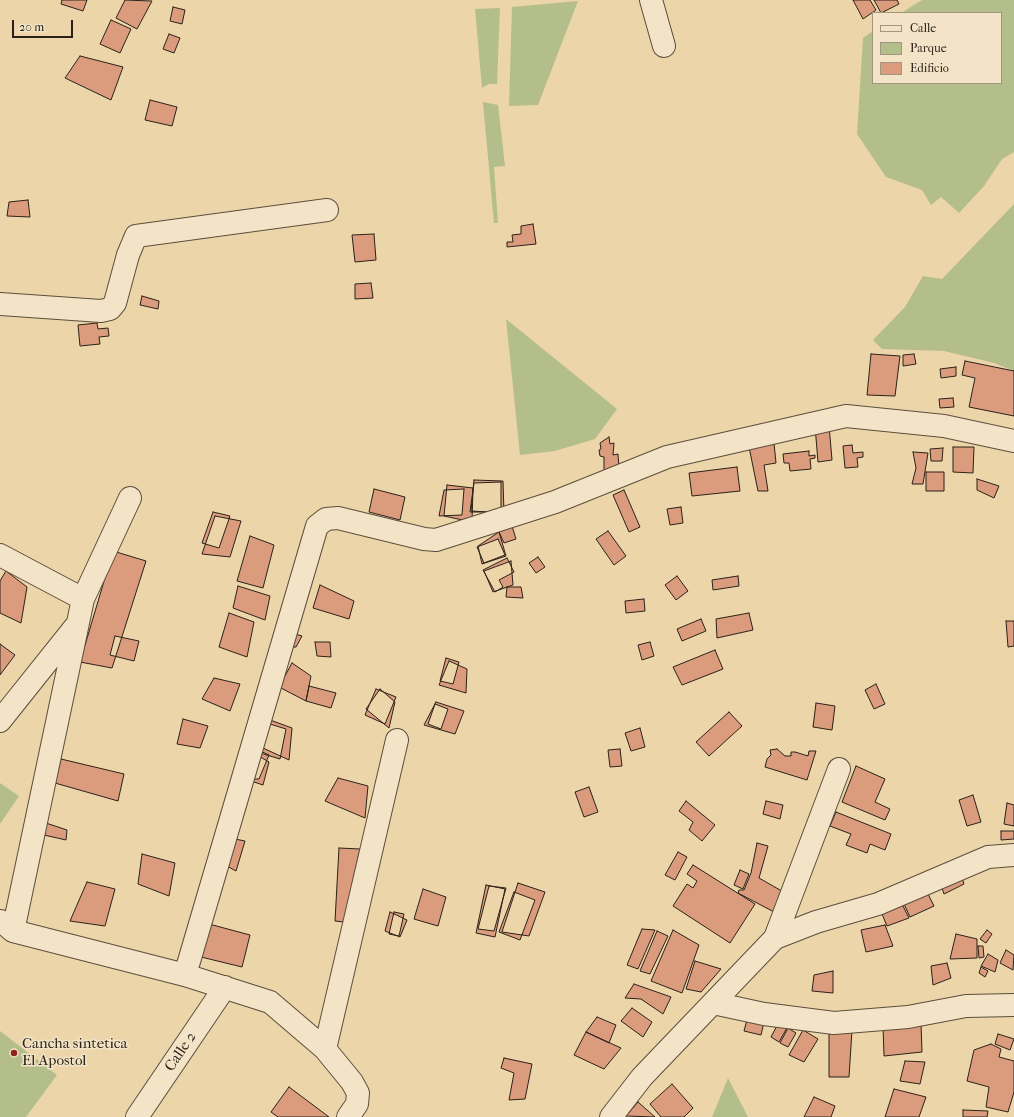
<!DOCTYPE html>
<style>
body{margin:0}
#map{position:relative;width:1014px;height:1117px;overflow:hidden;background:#ecd5a9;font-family:"IM FELL French Canon",serif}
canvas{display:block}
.legend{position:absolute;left:872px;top:12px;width:130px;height:72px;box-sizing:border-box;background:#f3e4c7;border:1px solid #a39681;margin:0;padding:5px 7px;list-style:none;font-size:12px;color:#2b2118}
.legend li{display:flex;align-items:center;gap:8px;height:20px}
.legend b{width:20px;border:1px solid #a39681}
.scale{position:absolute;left:12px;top:20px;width:61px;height:18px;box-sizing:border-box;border:2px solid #2b2118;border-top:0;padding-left:5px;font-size:12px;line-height:14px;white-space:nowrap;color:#2b2118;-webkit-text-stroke:3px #f3e4c7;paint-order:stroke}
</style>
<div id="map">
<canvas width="1014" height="1117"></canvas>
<ul class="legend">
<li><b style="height:5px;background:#f3e4c7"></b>Calle</li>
<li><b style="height:11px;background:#b4be8b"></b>Parque</li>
<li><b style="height:11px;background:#db9c7e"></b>Edificio</li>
</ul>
<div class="scale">20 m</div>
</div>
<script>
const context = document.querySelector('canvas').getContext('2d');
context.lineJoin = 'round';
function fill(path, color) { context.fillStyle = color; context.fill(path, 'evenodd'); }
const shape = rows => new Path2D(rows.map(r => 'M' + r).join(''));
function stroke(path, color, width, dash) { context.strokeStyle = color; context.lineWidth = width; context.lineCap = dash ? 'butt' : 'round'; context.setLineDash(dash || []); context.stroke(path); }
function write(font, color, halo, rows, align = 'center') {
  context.font = font + ' "IM FELL French Canon",serif'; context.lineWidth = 3; context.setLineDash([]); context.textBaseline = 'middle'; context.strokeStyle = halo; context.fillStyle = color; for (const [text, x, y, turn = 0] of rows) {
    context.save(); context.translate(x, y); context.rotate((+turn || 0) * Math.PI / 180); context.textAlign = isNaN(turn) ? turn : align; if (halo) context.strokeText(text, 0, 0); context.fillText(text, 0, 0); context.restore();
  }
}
fill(shape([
 [922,0,1014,0,1014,152,1002,159,984,186,959,213,941,197,931,205,922,190,886,177,857,134,863,38,873,31,873,83,1001,83,1001,13,901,13],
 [578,1,538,105,509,106,512,7],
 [500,8,497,84,489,84,482,88,475,9],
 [483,102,498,105,505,166,494,167,498,223,494,223],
 [1014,204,1014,371,994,363,944,351,882,349,873,340,905,307,923,276,942,279],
 [506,319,617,409,595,439,555,451,520,455],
 [0,783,19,796,0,824],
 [0,1031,57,1075,26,1117,0,1117],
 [728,1078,748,1117,712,1117]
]), '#b4be8b');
const building = shape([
 [62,0,87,0,83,11,61,4,62,0],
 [125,0,152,1,137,29,116,18,125,0],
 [853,0,870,0,876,10,863,19,853,0],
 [874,0,897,0,899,4,881,13,874,0],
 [173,7,185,10,182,24,170,21,173,7],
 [111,20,131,29,120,53,100,44,111,20],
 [169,34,180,38,174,53,163,49,169,34],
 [80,56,123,67,111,100,65,78,80,56],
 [150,100,177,107,172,126,145,120,150,100],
 [28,200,30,217,7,216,9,202,28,200],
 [533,224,536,244,507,247,507,242,513,242,512,235,521,234,521,226,533,224],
 [374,234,376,260,355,262,352,235,374,234],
 [371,283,373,298,355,299,355,284,371,283],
 [142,296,159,301,158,309,140,305,142,296],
 [97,323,98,329,108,328,109,336,99,337,100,344,80,346,78,325,97,323],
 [871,354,900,356,895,396,867,395,871,354],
 [914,354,916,364,903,366,903,355,914,354],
 [965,361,1014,371,1014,416,969,407,975,378,962,375,965,361],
 [956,367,956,376,941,378,940,369,956,367],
 [953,398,954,407,940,408,939,399,953,398],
 [829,425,832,460,818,462,815,426,829,425],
 [609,437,610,444,614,443,613,455,618,454,619,468,604,472,604,457,600,456,599,450,601,449,600,443,609,437],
 [774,443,776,463,764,465,768,491,758,491,749,447,774,443],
 [852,445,853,453,863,452,863,457,857,458,858,467,845,468,843,446,852,445],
 [953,447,974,447,973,473,953,472,953,447],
 [943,448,942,461,931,461,930,449,943,448],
 [809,451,809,456,815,455,815,458,810,459,811,469,790,471,789,463,784,463,783,454,809,451],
 [913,452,928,453,923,484,912,484,916,468,913,452],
 [737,467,740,491,692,496,689,473,737,467],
 [926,472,944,472,944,491,926,491,926,472],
 [977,479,999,486,994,498,977,490,977,479],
 [474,480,503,481,504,513,471,511,474,480],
 [501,482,501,512,470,512,474,483,501,482],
 [447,485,473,488,472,522,444,516,447,485],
 [374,489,405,497,400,520,369,512,374,489],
 [464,489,462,515,439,516,444,490,464,489],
 [624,490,640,527,629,532,613,495,624,490],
 [681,507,683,523,670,525,667,509,681,507],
 [213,512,230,516,219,548,202,543,213,512],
 [215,516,241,521,230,557,202,554,215,516],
 [512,526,516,539,504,543,499,532,512,526],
 [608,531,626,556,614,565,596,539,608,531],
 [499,532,506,556,482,564,478,546,499,532],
 [250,536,274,545,263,588,237,581,250,536],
 [498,539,505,555,484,563,477,547,498,539],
 [113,551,146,561,112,668,80,662,113,551],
 [538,557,545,567,536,573,529,563,538,557],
 [507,558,514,572,499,580,503,587,495,592,483,570,507,558],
 [511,561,513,585,493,592,484,571,511,561],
 [6,571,27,587,21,623,0,613,0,581,6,571],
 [677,576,688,591,676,600,665,585,677,576],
 [738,576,739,586,713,590,712,580,738,576],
 [320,585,354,601,349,619,313,608,320,585],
 [238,586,270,596,265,620,233,608,238,586],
 [507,587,521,587,523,598,506,597,507,587],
 [644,599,645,611,626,613,625,601,644,599],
 [229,613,254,622,247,657,219,647,229,613],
 [749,613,753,630,717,638,716,619,749,613],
 [701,619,706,631,682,641,677,629,701,619],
 [1006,621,1014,621,1014,646,1008,647,1006,621],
 [292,633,302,636,296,647,287,647,292,633],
 [115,636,139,641,134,661,110,655,115,636],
 [315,642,330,642,331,657,317,656,315,642],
 [650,642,654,656,642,660,638,645,650,642],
 [0,644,15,655,0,675,0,644],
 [715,650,723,669,682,685,673,667,715,650],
 [446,658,459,662,453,684,440,681,446,658],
 [449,661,467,669,466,693,439,685,449,661],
 [292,663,311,676,306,701,279,687,292,663],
 [214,678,240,684,230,711,202,699,214,678],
 [876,684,885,704,874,709,865,690,876,684],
 [309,686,336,693,331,708,306,701,309,686],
 [376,689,396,697,385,724,365,715,376,689],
 [380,689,395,702,389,728,366,709,380,689],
 [436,702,464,711,455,734,424,725,436,702],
 [816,703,835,706,832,730,813,727,816,703],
 [435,704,448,709,441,729,428,724,435,704],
 [729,712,742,726,709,756,696,742,729,712],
 [183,719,208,726,200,748,177,744,183,719],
 [270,720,292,728,289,760,263,748,270,720],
 [270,724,286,729,280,759,260,753,270,724],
 [640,728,645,747,631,751,625,733,640,728],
 [620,749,622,766,610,767,608,750,620,749],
 [777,749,785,756,791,756,791,752,795,752,808,756,809,751,816,751,807,780,765,767,767,759,771,755,770,750,777,749],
 [258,750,269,755,259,779,246,779,258,750],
 [255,754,269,762,263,785,248,780,255,754],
 [61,759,124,774,118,801,55,783,61,759],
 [856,766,885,779,875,802,890,809,885,820,842,802,856,766],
 [338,778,368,786,365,818,325,801,338,778],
 [589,787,598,812,584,817,575,792,589,787],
 [973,795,981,822,967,826,959,800,973,795],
 [686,801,715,825,702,841,689,830,693,822,679,811,686,801],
 [766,801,783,805,780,819,763,814,766,801],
 [1007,803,1014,805,1014,826,1004,824,1007,803],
 [836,812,891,834,885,850,870,844,867,853,846,845,851,834,830,826,836,812],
 [46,823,67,830,66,840,44,835,46,823],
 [1001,831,1014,831,1014,839,1001,840,1001,831],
 [235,839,245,841,236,871,225,865,235,839],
 [757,843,768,846,759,878,787,894,776,913,738,893,739,890,744,890,751,873,757,843],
 [339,848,360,849,344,922,335,921,339,848],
 [678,852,687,857,675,880,665,875,678,852],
 [142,854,175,863,169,896,138,884,142,854],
 [693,865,755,904,730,943,673,906,687,884,693,888,697,881,687,874,693,865],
 [740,870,749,874,743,889,734,885,740,870],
 [960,871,964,884,944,894,939,879,960,871],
 [87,882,115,889,105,926,70,921,87,882],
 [518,883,545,892,529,936,502,932,518,883],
 [486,885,505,889,495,937,476,933,486,885],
 [489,886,506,888,494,931,478,929,489,886],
 [423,889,446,897,438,926,414,919,423,889],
 [514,892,535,900,520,940,499,932,514,892],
 [928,894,934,906,910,917,904,904,928,894],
 [902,904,909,918,887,926,882,914,902,904],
 [390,912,407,920,400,937,385,931,390,912],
 [394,912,404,914,399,936,389,934,394,912],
 [209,924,250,935,242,967,197,956,209,924],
 [885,925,893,946,866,952,861,930,885,925],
 [642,929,655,930,638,969,627,965,642,929],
 [673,930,699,945,682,993,651,981,673,930],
 [987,930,992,934,986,943,980,939,987,930],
 [657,931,668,936,650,974,640,971,657,931],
 [956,934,977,939,977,958,950,959,956,934],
 [978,946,983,946,984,957,979,958,978,946],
 [1006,950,1014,955,1013,970,1000,963,1006,950],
 [988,954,998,960,995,972,981,966,988,954],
 [695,961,721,969,701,992,686,989,695,961],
 [947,963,951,978,933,985,931,966,947,963],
 [981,967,988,971,985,977,979,973,981,967],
 [833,971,833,993,812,991,814,975,833,971],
 [634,984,671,997,663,1014,641,999,625,998,634,984],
 [632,1008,652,1022,643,1037,621,1021,632,1008],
 [748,1016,765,1018,761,1035,744,1031,748,1016],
 [597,1017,616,1025,609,1043,586,1032,597,1017],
 [780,1020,788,1026,779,1042,771,1037,780,1020],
 [921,1024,922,1052,884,1056,883,1026,921,1024],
 [788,1028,796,1033,788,1047,780,1043,788,1028],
 [803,1030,818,1039,804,1062,789,1055,803,1030],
 [829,1030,852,1030,849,1077,829,1077,829,1030],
 [586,1032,621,1048,604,1069,574,1055,586,1032],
 [998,1034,1014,1039,1010,1050,995,1044,998,1034],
 [991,1044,1001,1049,999,1057,1014,1061,1014,1092,1008,1112,986,1107,989,1087,967,1081,974,1050,991,1044],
 [504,1058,532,1064,525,1099,509,1100,514,1073,501,1068,504,1058],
 [905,1061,925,1062,920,1084,900,1081,905,1061],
 [672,1084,693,1108,684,1117,661,1117,650,1104,672,1084],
 [289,1087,329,1117,278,1117,271,1112,289,1087],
 [894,1089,926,1097,919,1117,885,1117,894,1089],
 [814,1097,835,1106,831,1117,804,1117,814,1097],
 [638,1102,655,1117,626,1116,638,1102],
 [963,1110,988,1111,987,1117,963,1117,963,1110]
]);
fill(building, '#db9c7e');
stroke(building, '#2b2118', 1);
const minor = shape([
 [651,0,664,46],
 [0,304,101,311,110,309,115,303,128,255,136,236,327,210],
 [0,555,83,599],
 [0,721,75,627],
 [1,921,13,931,185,975,270,1002,325,1049,352,1082,358,1093,357,1104,348,1117],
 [13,931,83,599,130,498],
 [775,938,839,769],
 [185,975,317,526,326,519,338,518,424,539,436,540,555,502,667,457,846,416,944,426,1014,441],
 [713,1003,764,1014,834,1023,908,1017,966,1006,1014,1005],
 [325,1049,397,740],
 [137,1117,225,987],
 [611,1117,642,1077,775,938,816,922,878,904,988,857,1014,855]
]);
stroke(minor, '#5b4e3c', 24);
stroke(minor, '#f3e4c7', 22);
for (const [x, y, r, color] of [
 [14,1053,4,"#8f2418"]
]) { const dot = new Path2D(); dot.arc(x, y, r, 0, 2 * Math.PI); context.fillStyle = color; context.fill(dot); stroke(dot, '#f3e4c7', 1.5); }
write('15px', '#2b2118', '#f3e4c7', [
 ["Cancha sintetica",22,1044],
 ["El Apostol",22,1061]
], 'left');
write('15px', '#2b2118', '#f3e4c7', [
 ["Calle 2",181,1052,-56]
]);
</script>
